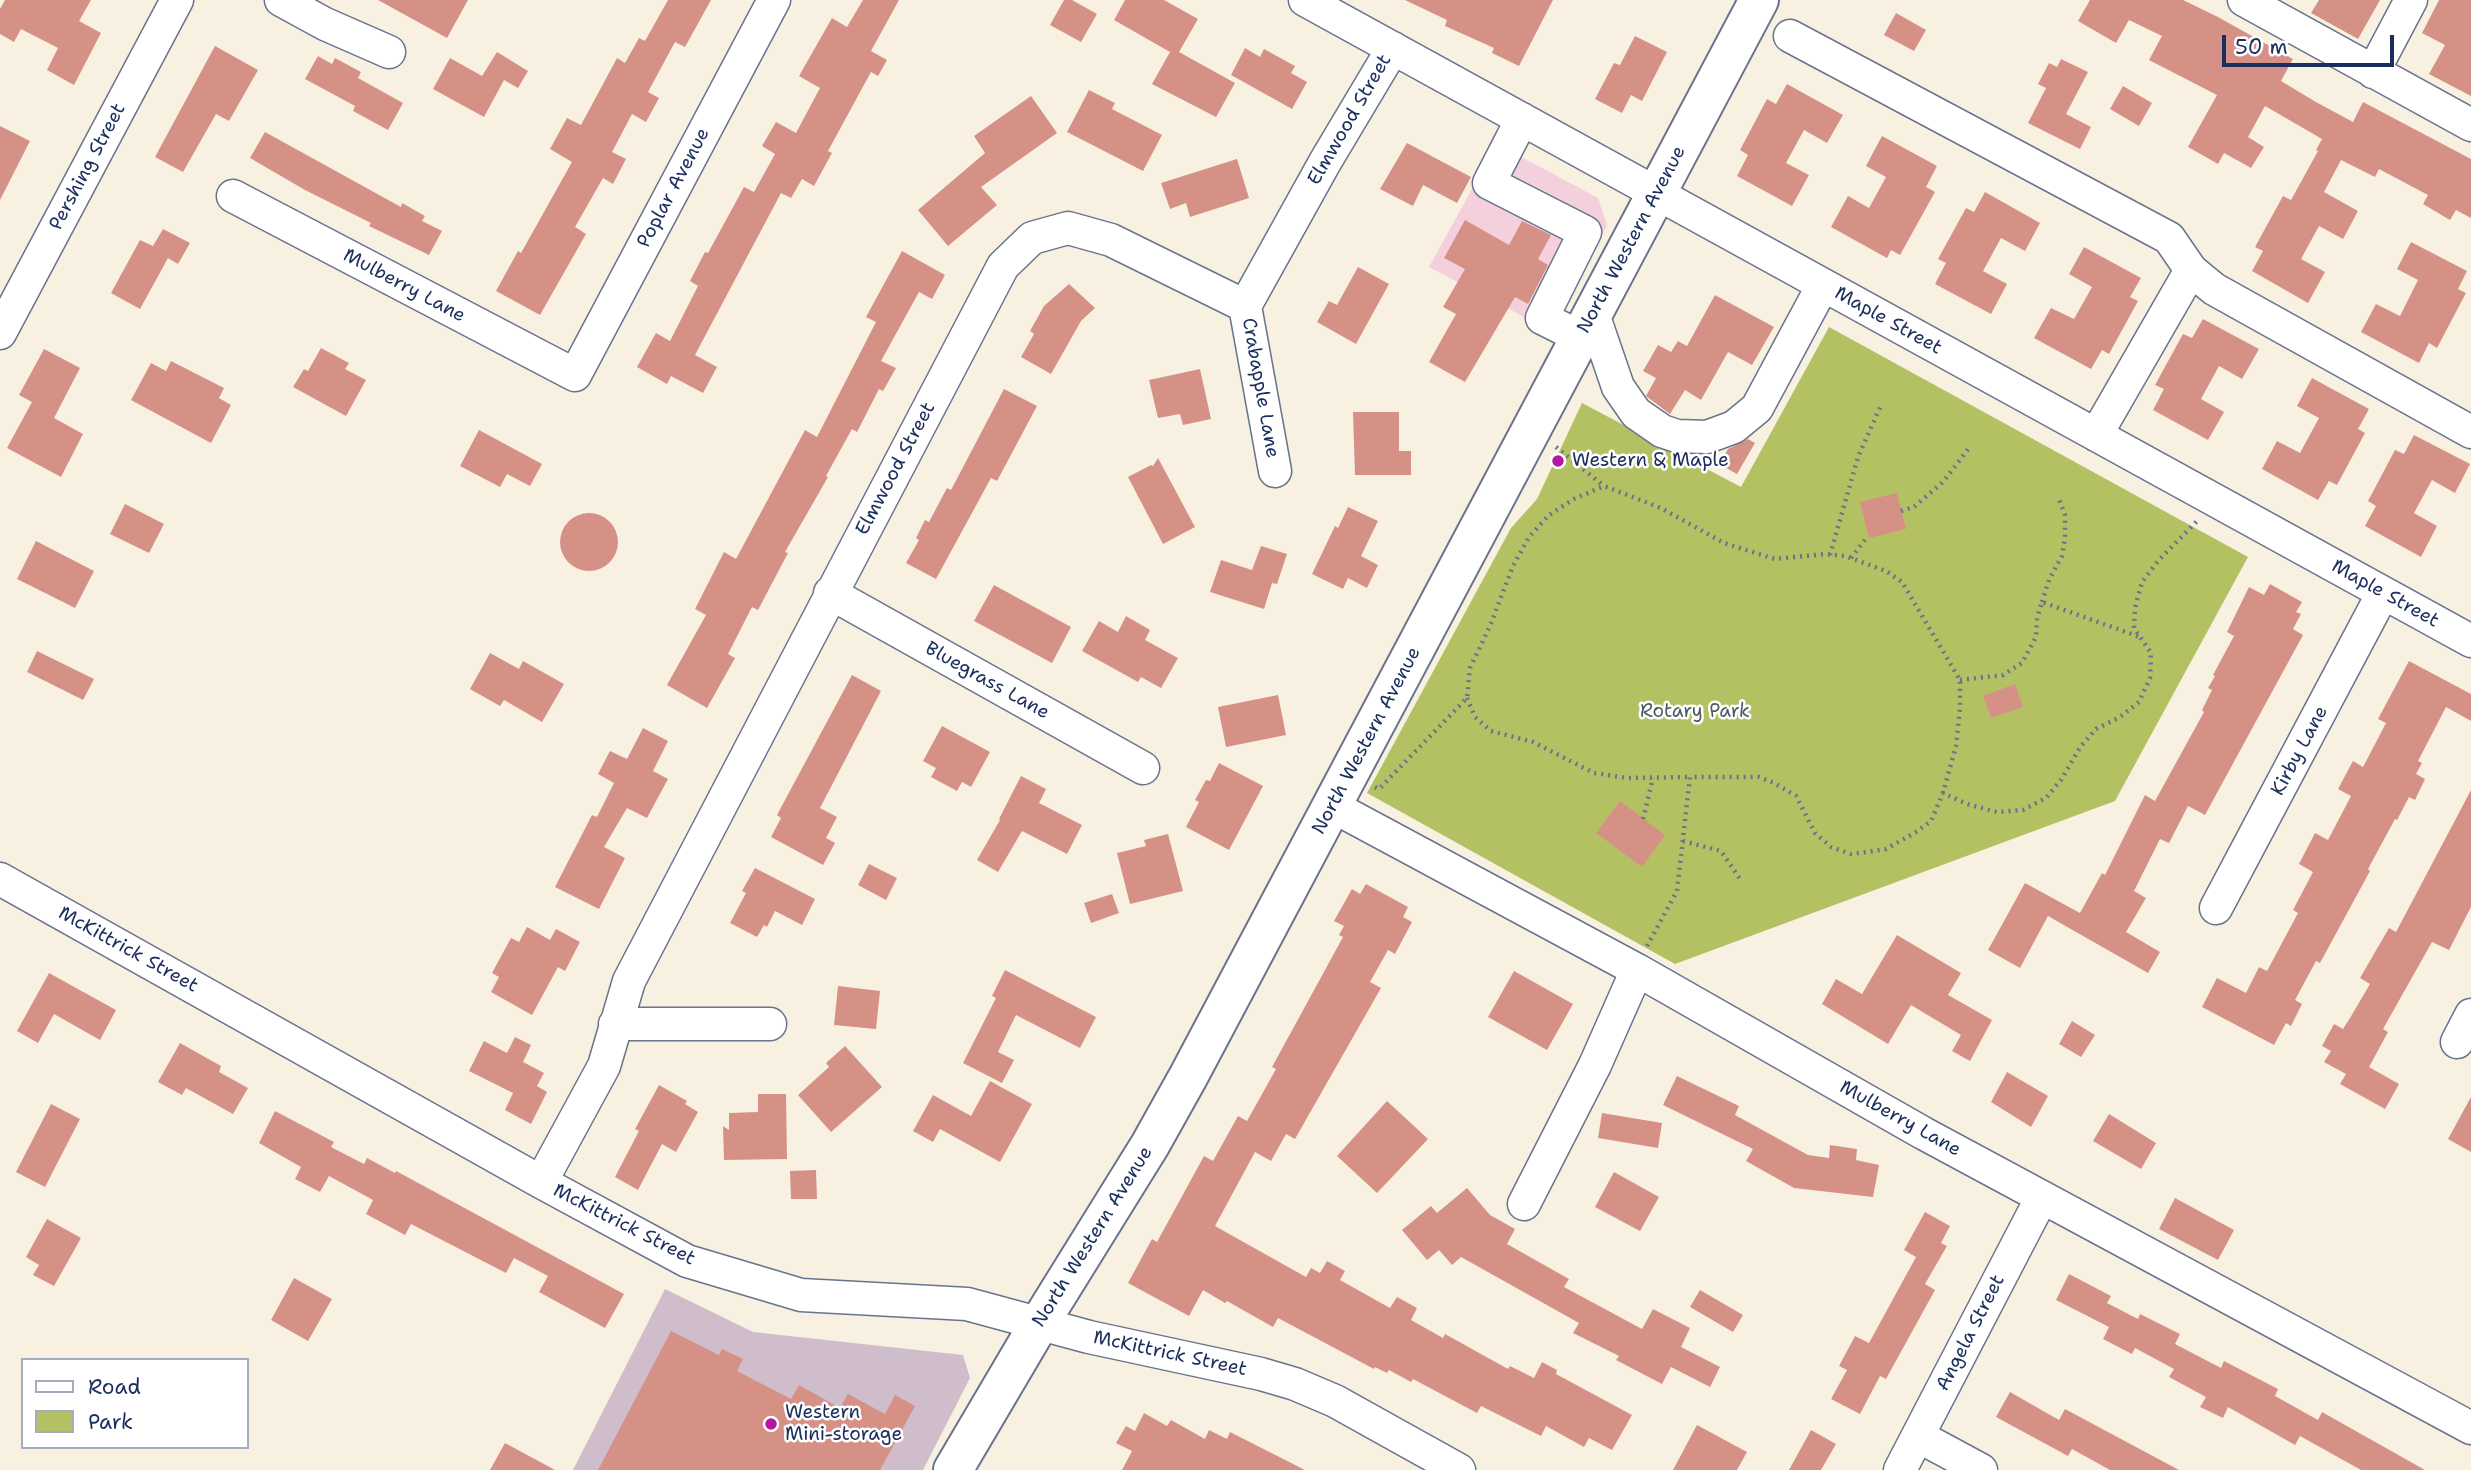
<!DOCTYPE html>
<style>
body{margin:0}
#map{position:relative;width:2471px;height:1470px;overflow:hidden;background:#f8f1e2;font-family:"Shantell Sans",sans-serif}
canvas{display:block}
.legend{position:absolute;left:21px;top:1358px;width:228px;height:91px;box-sizing:border-box;background:#fff;border:2px solid #a4acbf;margin:0;padding:9px 12px;list-style:none;font-size:21px;color:#1b2f5e}
.legend li{display:flex;align-items:center;gap:14px;height:35px}
.legend b{width:35px;border:2px solid #a4acbf}
.scale{position:absolute;left:2222px;top:35px;width:172px;height:32px;box-sizing:border-box;border:4px solid #1b2f5e;border-top:0;padding-left:9px;font-size:21px;line-height:24px;white-space:nowrap;color:#1b2f5e;-webkit-text-stroke:5px #fff;paint-order:stroke}
</style>
<div id="map">
<canvas width="2471" height="1470"></canvas>
<ul class="legend">
<li><b style="height:9px;background:#fff"></b>Road</li>
<li><b style="height:19px;background:#b4c163"></b>Park</li>
</ul>
<div class="scale">50 m</div>
</div>
<script>
const context = document.querySelector('canvas').getContext('2d');
context.lineJoin = 'round';
function fill(path, color) { context.fillStyle = color; context.fill(path, 'evenodd'); }
const shape = rows => new Path2D(rows.map(r => 'M' + r).join(''));
function stroke(path, color, width, dash) { context.strokeStyle = color; context.lineWidth = width; context.lineCap = dash ? 'butt' : 'round'; context.setLineDash(dash || []); context.stroke(path); }
function write(font, color, halo, rows, align = 'center') {
  context.font = font + ' "Shantell Sans",sans-serif'; context.lineWidth = 5; context.setLineDash([]); context.textBaseline = 'middle'; context.strokeStyle = halo; context.fillStyle = color; for (const [text, x, y, turn = 0] of rows) {
    context.save(); context.translate(x, y); context.rotate((+turn || 0) * Math.PI / 180); context.textAlign = isNaN(turn) ? turn : align; if (halo) context.strokeText(text, 0, 0); context.fillText(text, 0, 0); context.restore();
  }
}
fill(shape([
 [1497,144,1598,198,1607,225,1553,332,1429,267]
]), '#f4cfdc');
fill(shape([
 [665,1289,753,1332,963,1355,970,1378,923,1470,573,1470]
]), '#d0bdcc');
fill(shape([
 [1829,327,2248,557,2115,801,1675,964,1367,793,1511,528,1537,499,1582,403,1741,487]
]), '#b4c163');
fill(shape([
 [5,0,91,0,79,21,101,33,74,85,47,70,58,48,21,29,14,42,0,34,0,9],
 [378,0,468,0,447,38],
 [668,0,711,0,685,47,675,42,648,92,659,98,646,122,632,114,612,152,626,159,613,184,603,178,575,227,586,234,540,315,496,291,518,251,521,253,572,162,550,149,567,118,581,125,617,58,625,63,639,38,645,41],
 [863,0,899,0,871,51,887,60,878,76,871,72,828,151,832,153,814,186,802,179,791,198,781,193,695,355,717,367,703,393,671,376,667,384,637,367,656,333,670,341,698,286,690,281,705,252,708,253,744,187,754,192,775,154,762,146,776,122,796,133,820,88,799,76,832,18,847,27],
 [1064,0,1072,0,1097,14,1081,42,1050,25],
 [1125,0,1164,0,1198,19,1179,52,1235,83,1216,117,1152,84,1170,52,1114,20],
 [1405,0,1553,0,1519,66,1492,53,1494,48,1445,26,1447,20],
 [2090,0,2183,0,2218,17,2293,59,2281,81,2316,102,2353,122,2363,102,2471,159,2471,218,2456,210,2450,220,2423,204,2428,195,2379,169,2375,177,2341,160,2324,192,2358,211,2343,239,2319,226,2301,259,2325,272,2308,303,2252,271,2263,251,2255,247,2283,196,2291,200,2318,151,2316,150,2322,139,2265,106,2248,137,2264,147,2251,168,2224,153,2218,164,2188,147,2217,95,2149,60,2162,36,2129,20,2116,43,2078,21],
 [2319,0,2380,0,2358,39,2311,13],
 [2439,0,2471,0,2471,96,2429,74,2445,45,2422,33],
 [1896,13,1926,30,1914,51,1884,35],
 [1635,36,1667,52,1642,101,1631,95,1622,113,1595,99,1614,63,1620,65],
 [215,46,258,70,229,121,216,114,183,172,155,157],
 [1245,48,1260,57,1264,49,1295,66,1291,73,1307,82,1292,109,1231,75],
 [497,52,528,71,518,88,504,80,484,117,433,89,450,58,482,76],
 [318,56,332,64,335,58,361,72,358,78,403,103,388,130,353,111,355,106,305,79],
 [2061,59,2088,72,2066,114,2091,127,2080,149,2028,123,2046,88,2038,84,2049,63,2057,67],
 [1787,84,1843,115,1827,143,1804,130,1786,163,1809,175,1792,206,1737,176,1748,155,1740,150,1767,99,1776,104],
 [2123,86,2152,103,2139,126,2110,109],
 [1089,90,1115,103,1112,109,1162,135,1143,171,1067,132],
 [1031,96,1057,133,981,187,997,205,948,246,918,210,985,153,974,136],
 [0,126,30,141,0,200],
 [265,132,401,207,402,203,425,216,422,221,442,231,429,255,369,226,371,223,305,190,250,158],
 [1882,136,1937,166,1926,187,1935,192,1900,255,1891,250,1887,258,1831,227,1848,196,1869,208,1886,177,1866,166],
 [1407,143,1471,177,1457,203,1423,185,1413,206,1380,189],
 [1237,159,1249,198,1190,217,1186,203,1170,209,1161,183],
 [1985,192,2040,223,2025,251,2001,238,1983,271,2007,284,1991,314,1935,284,1946,263,1938,259,1966,208,1974,212],
 [1465,220,1509,245,1522,221,1551,235,1538,259,1548,265,1528,304,1515,297,1465,382,1429,362,1456,314,1443,307,1465,269,1444,258],
 [163,229,190,243,178,264,168,258,140,309,111,293,140,240,153,246],
 [2411,242,2467,271,2458,289,2466,293,2437,348,2429,343,2419,363,2361,332,2376,304,2400,316,2418,280,2397,269],
 [2084,247,2141,278,2130,297,2138,301,2109,354,2102,350,2091,369,2034,338,2051,308,2074,319,2092,287,2069,274],
 [902,251,945,275,932,299,919,292,881,361,896,368,883,391,879,389,857,432,852,429,826,476,828,477,785,552,788,553,758,610,752,607,728,654,735,658,707,708,667,685,706,615,695,609,724,552,736,559,805,430,817,437,876,322,866,317],
 [1358,267,1389,284,1356,344,1317,322,1329,301,1337,305],
 [1069,284,1095,308,1081,321,1051,374,1021,357,1034,334,1030,331,1044,306],
 [1715,295,1774,327,1752,365,1728,352,1701,400,1685,390,1670,414,1646,396,1656,378,1643,371,1658,345,1671,352,1678,341,1687,346],
 [2203,319,2259,349,2242,379,2219,366,2201,399,2224,412,2208,440,2153,410,2164,389,2155,385,2183,334,2192,338],
 [321,348,349,363,345,369,366,380,346,416,293,387,304,369,308,371],
 [44,349,80,368,54,418,83,434,61,477,7,448,32,402,19,395],
 [171,361,224,388,219,398,231,405,211,443,131,400,151,363,166,371],
 [1200,369,1211,419,1183,425,1180,414,1158,418,1149,380],
 [2312,378,2369,409,2358,429,2365,433,2337,485,2329,481,2318,500,2262,469,2277,441,2300,453,2319,418,2297,406],
 [1004,389,1037,406,997,481,991,478,936,579,906,563,919,540,916,538,925,520,929,522,947,488,951,490],
 [1353,412,1399,412,1399,451,1411,451,1411,475,1355,475],
 [479,430,542,464,530,486,507,474,500,487,460,466],
 [2414,435,2470,464,2455,493,2432,480,2414,513,2437,526,2421,557,2365,526,2376,506,2368,501,2395,450,2404,454],
 [1748,439,1755,443,1737,474,1719,464,1728,449],
 [1158,458,1195,527,1163,544,1128,477,1151,465,1153,466],
 [1897,493,1906,529,1869,538,1860,502],
 [125,504,164,524,149,553,110,534],
 [1348,507,1378,521,1361,556,1378,565,1367,588,1348,578,1343,589,1312,574,1335,526,1338,528],
 '560 542a29 29 0 1 1 58 0a29 29 0 1 1-58 0Z',
 [36,541,94,571,75,608,17,579],
 [1261,546,1287,554,1277,584,1272,583,1264,609,1210,592,1221,560,1252,570],
 [2270,584,2302,602,2296,612,2301,614,2293,629,2303,635,2205,815,2188,806,2169,843,2160,839,2134,891,2146,898,2126,932,2160,952,2148,973,2048,916,2020,968,1988,950,2025,883,2080,913,2102,873,2105,875,2145,795,2155,801,2204,712,2202,710,2212,690,2208,688,2215,676,2213,675,2234,636,2227,632,2249,587,2264,595],
 [994,585,1071,627,1052,663,974,621],
 [1126,616,1150,630,1145,640,1178,658,1161,688,1141,677,1138,682,1082,651,1099,621,1118,632],
 [37,651,94,679,83,700,27,672],
 [490,653,519,669,523,661,564,684,542,722,504,700,500,706,470,689],
 [2409,661,2471,694,2471,721,2446,707,2418,761,2422,763,2416,774,2425,779,2415,800,2409,797,2397,820,2395,819,2368,869,2370,871,2320,963,2316,961,2295,1000,2302,1004,2291,1026,2286,1023,2274,1045,2202,1007,2217,978,2246,993,2259,967,2267,971,2298,913,2293,910,2313,872,2299,864,2315,833,2328,840,2351,796,2338,789,2353,761,2363,767,2386,723,2378,719],
 [852,675,881,691,820,808,837,817,826,838,835,843,823,865,771,837,781,818,777,815],
 [2015,684,2023,707,1991,718,1983,696],
 [1278,695,1286,735,1226,747,1218,707],
 [942,726,990,752,971,787,962,782,957,791,931,777,936,768,923,761],
 [643,728,668,741,653,771,668,779,647,818,627,808,604,847,625,858,599,909,555,887,592,815,597,817,614,783,598,774,610,751,627,759],
 [1219,763,1263,786,1229,850,1186,827,1199,802,1195,800,1206,780,1210,781],
 [1021,776,1046,789,1039,803,1082,825,1067,854,1022,831,998,872,977,860,1000,820,999,819],
 [2471,790,2471,907,2449,950,2432,942,2383,1029,2388,1032,2369,1067,2399,1084,2385,1109,2340,1084,2346,1074,2324,1062,2331,1051,2322,1046,2334,1024,2343,1029,2350,1018,2370,984,2360,978,2389,928,2396,932],
 [1620,801,1665,835,1642,867,1596,833],
 [1168,834,1183,891,1130,904,1117,853,1146,846,1144,840],
 [869,864,897,878,886,900,858,885],
 [755,868,815,899,802,925,775,911,767,927,764,925,757,937,730,923,746,893,742,891],
 [1366,884,1408,907,1403,917,1412,922,1395,954,1388,950,1370,982,1381,988,1295,1139,1286,1134,1271,1161,1255,1152,1215,1226,1306,1277,1311,1268,1320,1273,1327,1261,1345,1271,1340,1280,1390,1308,1397,1297,1417,1308,1411,1320,1443,1338,1445,1334,1508,1369,1510,1366,1534,1378,1542,1362,1557,1370,1556,1374,1632,1415,1612,1450,1589,1438,1584,1447,1546,1426,1541,1436,1481,1406,1477,1413,1413,1379,1411,1382,1389,1370,1387,1373,1375,1367,1374,1369,1278,1318,1273,1327,1227,1301,1225,1303,1203,1290,1189,1316,1128,1283,1152,1239,1157,1242,1204,1156,1213,1161,1238,1116,1247,1121,1276,1069,1272,1067,1343,937,1339,935,1344,926,1334,921,1352,889,1360,894],
 [1112,894,1119,913,1091,923,1084,903],
 [527,927,550,940,556,929,580,942,565,971,558,967,532,1015,491,992,499,977,492,973,511,938,519,942],
 [1897,935,1961,973,1948,995,1992,1020,1970,1061,1952,1051,1961,1035,1911,1005,1888,1044,1822,1004,1836,979,1862,994],
 [1005,970,1096,1017,1080,1048,1016,1015,998,1052,1014,1060,1002,1083,963,1063,996,998,992,996],
 [1514,971,1573,1004,1547,1050,1488,1017],
 [49,973,116,1010,100,1040,54,1014,38,1043,17,1031],
 [838,986,880,991,876,1029,834,1025],
 [2072,1021,2095,1035,2081,1057,2059,1044],
 [515,1037,531,1045,523,1062,544,1073,537,1086,547,1092,531,1124,505,1110,513,1093,469,1071,484,1041,507,1053],
 [180,1043,221,1066,219,1072,248,1088,233,1114,186,1088,182,1095,158,1082],
 [845,1046,882,1087,831,1132,798,1095,829,1067,826,1063],
 [2007,1072,2048,1096,2031,1127,1991,1102],
 [1677,1076,1739,1106,1735,1115,1808,1155,1829,1158,1830,1145,1857,1149,1856,1160,1879,1165,1873,1197,1794,1188,1746,1161,1753,1149,1663,1105],
 [990,1081,1032,1104,1000,1162,940,1129,933,1142,913,1131,933,1095,971,1116],
 [659,1085,687,1101,685,1104,698,1112,676,1152,662,1144,638,1190,615,1177,639,1131,635,1129],
 [758,1094,786,1094,787,1159,724,1160,723,1126,729,1130,729,1113,758,1112],
 [2471,1097,2471,1152,2448,1139],
 [1387,1101,1428,1139,1377,1193,1337,1156],
 [51,1104,80,1119,45,1187,16,1172],
 [275,1111,334,1142,331,1147,364,1164,367,1158,395,1173,396,1171,624,1294,605,1328,539,1292,548,1276,514,1258,506,1273,411,1224,405,1235,366,1214,373,1200,329,1176,320,1192,295,1179,301,1167,259,1143],
 [1602,1113,1662,1123,1658,1148,1598,1138],
 [2109,1114,2156,1143,2141,1169,2093,1141],
 [816,1170,817,1199,791,1199,790,1171],
 [1614,1172,1659,1197,1640,1231,1595,1207],
 [1467,1188,1490,1215,1515,1229,1507,1244,1569,1279,1564,1287,1642,1329,1653,1309,1690,1328,1681,1347,1720,1367,1710,1387,1671,1367,1662,1384,1616,1360,1619,1356,1573,1333,1579,1323,1461,1257,1452,1265,1439,1250,1427,1260,1402,1230,1431,1206,1437,1213],
 [2175,1198,2234,1230,2218,1260,2159,1229],
 [1925,1212,1950,1226,1941,1243,1947,1246,1925,1284,1935,1290,1886,1379,1880,1376,1860,1414,1831,1399,1847,1370,1839,1366,1855,1336,1869,1343,1916,1257,1904,1250],
 [47,1219,81,1238,54,1286,33,1275,39,1265,26,1257],
 [2069,1274,2111,1296,2107,1303,2138,1319,2140,1314,2180,1334,2175,1344,2221,1368,2224,1361,2278,1389,2275,1396,2318,1420,2322,1412,2425,1470,2361,1470,2300,1436,2295,1445,2228,1407,2223,1418,2200,1407,2206,1397,2169,1377,2174,1369,2135,1348,2132,1354,2103,1339,2109,1327,2056,1300],
 [294,1278,332,1299,308,1341,271,1320],
 [1700,1290,1743,1315,1733,1332,1690,1307],
 [671,1331,719,1355,722,1349,743,1359,737,1371,791,1399,799,1385,840,1408,848,1394,885,1414,895,1395,915,1406,880,1470,598,1470],
 [2010,1392,2059,1420,2065,1409,2179,1470,2110,1470,2072,1449,2068,1456,1996,1417],
 [1144,1413,1167,1426,1171,1420,1205,1439,1209,1430,1227,1439,1230,1432,1305,1470,1122,1470,1132,1451,1116,1443,1126,1426,1135,1431],
 [1697,1425,1747,1452,1737,1470,1673,1470],
 [1811,1430,1836,1444,1821,1470,1789,1470],
 [505,1443,555,1470,490,1470]
]), '#d69187');
const minor = shape([
 [281,0,325,24,389,52],
 [1305,0,2471,641],
 [2244,0,2471,125],
 [1790,36,2169,238,2191,270,2096,435],
 [2373,72,2411,0],
 [1522,119,1489,183,1585,232,1542,318,1580,337],
 [233,196,575,375,774,0],
 [2191,270,2214,289,2471,432],
 [1245,306,1325,162,1393,48],
 [1245,306,1275,471],
 [1593,314,1618,387,1636,413,1662,431,1677,436,1707,437,1734,427,1757,408,1823,285],
 [0,333,177,0],
 [830,593,1143,768],
 [1332,806,1637,970,1923,1133,2471,1428],
 [0,879,541,1182,687,1261,801,1295,967,1304,1089,1337,1261,1374,1295,1384,1335,1401,1459,1470],
 [2216,908,2383,593],
 [615,1024,770,1024],
 [2457,1042,2471,1015],
 [541,1182,604,1066,629,981,1003,266,1032,238,1068,228,1111,240,1245,306],
 [1524,1204,1595,1065,1637,970],
 [1918,1436,1981,1470],
 [1900,1470,2042,1197]
]);
const major = shape([
 [953,1470,1039,1324,1150,1145,1188,1077,1759,0]
]);
stroke(minor, '#68738c', 35);
stroke(major, '#68738c', 42);
stroke(shape([
 [1556,447,1604,486],
 [1901,511,1914,507,1943,482,1969,448],
 [1830,555,1858,457,1882,403],
 [1851,558,1868,536],
 [2042,602,2049,580,2062,556,2065,538,2065,515,2058,496],
 [1960,680,2003,675,2022,663,2036,637,2037,618,2042,602,2140,637],
 [1467,698,1475,717,1491,731,1533,742,1594,773,1627,778,1690,777],
 [1375,787,1379,789,1467,698,1470,668,1490,626,1513,566,1529,537,1549,515,1574,499,1604,486,1661,508,1724,543,1775,559,1826,554,1845,556,1886,571,1902,582,1960,680,1960,708,1956,746,1943,793],
 [1643,819,1653,778],
 [1683,841,1721,851,1740,879],
 [1647,946,1677,891,1690,777,1759,777,1774,783,1796,796,1815,833,1831,847,1851,854,1886,849,1916,832,1931,821,1943,793,1967,804,1997,812,2023,810,2046,798,2061,780,2081,746,2096,729,2120,717,2139,702,2150,678,2151,653,2134,628,2135,608,2142,582,2158,561,2198,520]
]), '#68738c', 4.5, [2, 5]);
stroke(minor, '#fff', 32);
stroke(major, '#fff', 38);
for (const [x, y, r, color] of [
 [1558,461,7,"#b5179e"],
 [771,1424,7,"#b5179e"]
]) { const dot = new Path2D(); dot.arc(x, y, r, 0, 2 * Math.PI); context.fillStyle = color; context.fill(dot); stroke(dot, '#fff', 2.5); }
write('19px', '#1b2f5e', '#fff', [
 ["Elmwood Street",1350,120,-60],
 ["Pershing Street",88,167,-62],
 ["Poplar Avenue",674,188,-62],
 ["North Western Avenue",1632,240,-62],
 ["Mulberry Lane",404,286,28],
 ["Maple Street",1888,321,29],
 ["Crabapple Lane",1260,388,80],
 ["Elmwood Street",896,469,-62],
 ["Maple Street",2385,594,29],
 ["Bluegrass Lane",987,681,29],
 ["North Western Avenue",1367,741,-62],
 ["Kirby Lane",2300,751,-62],
 ["McKittrick Street",128,950,29],
 ["Mulberry Lane",1900,1119,29],
 ["McKittrick Street",624,1225,27],
 ["North Western Avenue",1093,1237,-58],
 ["Angela Street",1971,1333,-63],
 ["McKittrick Street",1170,1354,12]
]);
write('19px', '#1b2f5e', '#fff', [
 ["Western & Maple",1572,461],
 ["Western",785,1413],
 ["Mini-storage",785,1435]
], 'left');
write('19px', '#495b60', '#fff', [
 ["Rotary Park",1695,712]
]);
</script>
